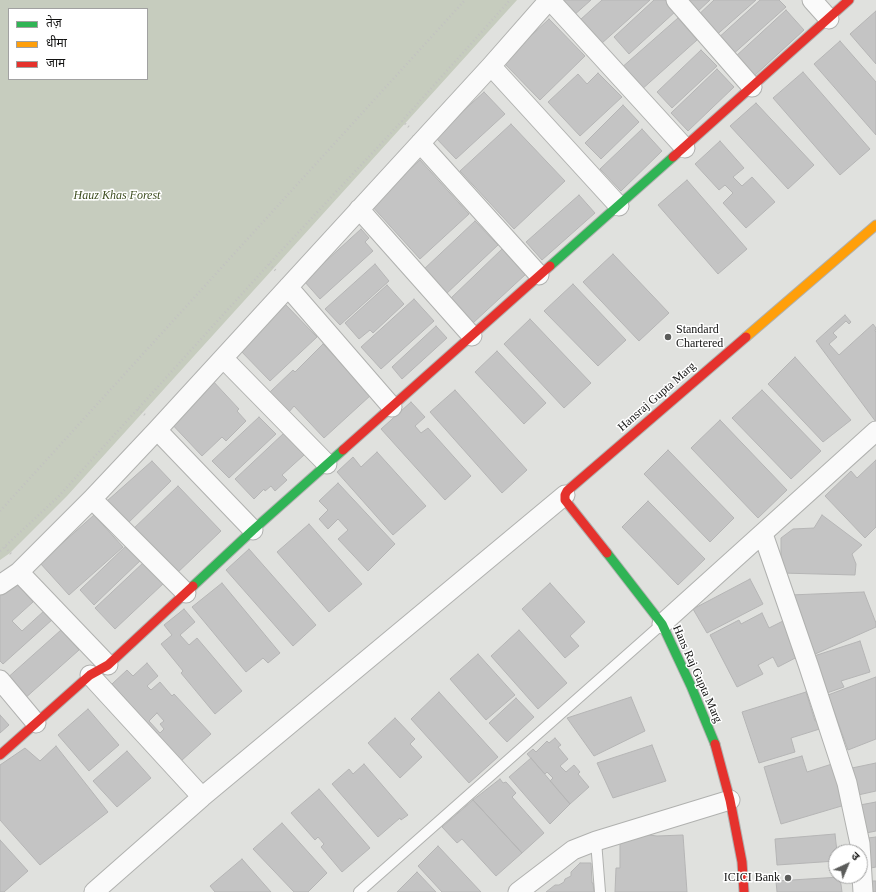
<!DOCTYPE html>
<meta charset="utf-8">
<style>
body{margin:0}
#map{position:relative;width:876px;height:892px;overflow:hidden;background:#e0e1de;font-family:"Times New Roman","Noto Sans Devanagari",serif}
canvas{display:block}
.legend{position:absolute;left:8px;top:8px;width:140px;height:72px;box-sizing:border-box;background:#fff;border:1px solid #a1a1a1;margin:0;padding:5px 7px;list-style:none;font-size:12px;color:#141413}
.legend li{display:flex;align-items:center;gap:8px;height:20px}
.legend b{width:20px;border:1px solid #a1a1a1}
.north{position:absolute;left:828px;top:844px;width:40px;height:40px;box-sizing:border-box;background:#fff;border:1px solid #a1a1a1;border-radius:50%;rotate:44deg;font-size:11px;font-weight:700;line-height:16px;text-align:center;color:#141413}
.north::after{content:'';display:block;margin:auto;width:14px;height:18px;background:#5b5c5a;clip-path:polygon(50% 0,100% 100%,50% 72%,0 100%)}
</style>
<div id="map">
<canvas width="876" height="892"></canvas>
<ul class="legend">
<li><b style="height:5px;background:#30b455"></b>तेज़</li>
<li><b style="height:5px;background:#ff9f0a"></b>धीमा</li>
<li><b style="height:5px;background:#e5322d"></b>जाम</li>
</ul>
<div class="north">उ</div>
</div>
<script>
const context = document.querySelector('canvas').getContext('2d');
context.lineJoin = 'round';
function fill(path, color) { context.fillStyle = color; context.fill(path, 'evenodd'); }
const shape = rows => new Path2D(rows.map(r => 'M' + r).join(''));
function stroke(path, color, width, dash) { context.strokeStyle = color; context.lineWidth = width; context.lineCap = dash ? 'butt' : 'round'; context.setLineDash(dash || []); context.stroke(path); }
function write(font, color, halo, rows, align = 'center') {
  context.font = font + ' "Times New Roman",serif'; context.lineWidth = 3; context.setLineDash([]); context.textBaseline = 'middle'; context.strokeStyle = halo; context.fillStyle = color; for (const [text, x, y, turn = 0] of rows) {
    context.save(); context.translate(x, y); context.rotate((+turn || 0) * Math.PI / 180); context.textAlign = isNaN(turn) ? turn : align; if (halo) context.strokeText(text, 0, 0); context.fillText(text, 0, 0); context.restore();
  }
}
fill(shape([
 [0,0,517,0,67,496,10,553,0,560],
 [9,9,147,9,147,79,9,79]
]), '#c6ccbe');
const building = shape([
 [558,0,591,0,573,16,558,0],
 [602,0,650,0,601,44,580,20,602,0],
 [654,0,665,0,676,11,629,54,614,37,654,0],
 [684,0,710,0,696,13,684,0],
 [714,0,756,0,712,39,694,19,714,0],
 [760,0,779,0,786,7,731,56,716,40,760,0],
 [786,10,804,30,753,77,735,57,786,10],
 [876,11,876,64,850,34,876,11],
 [678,18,697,40,640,91,620,69,678,18],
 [549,19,585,56,540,100,503,62,549,19],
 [840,41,876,82,876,135,814,64,840,41],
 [701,50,717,66,672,108,657,92,701,50],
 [717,69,734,87,688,131,671,113,717,69],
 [803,72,870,149,840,175,773,98,803,72],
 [598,73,622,97,580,136,548,102,578,74,587,84,598,73],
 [484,92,505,114,456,159,435,137,484,92],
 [756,103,814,165,788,189,730,126,756,103],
 [623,105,639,122,601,159,585,143,623,105],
 [511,124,565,181,514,229,460,171,511,124],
 [642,129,662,151,621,191,600,169,642,129],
 [720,141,744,168,733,177,742,186,752,177,775,202,746,228,723,203,733,193,725,185,719,190,695,164,720,141],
 [420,160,469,214,420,259,371,205,420,160],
 [687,180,747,249,718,274,658,205,687,180],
 [579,195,595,213,542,260,526,242,579,195],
 [475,221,498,245,445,295,422,271,475,221],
 [361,229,369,238,365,242,373,251,320,299,304,281,361,229],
 [502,249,526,274,473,323,450,299,502,249],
 [613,254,669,313,639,341,583,282,613,254],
 [375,264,389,281,340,325,325,309,375,264],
 [573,284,626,340,598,366,544,311,573,284],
 [387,285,404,304,373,333,370,330,359,339,345,323,387,285],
 [414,299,434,321,381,369,361,347,414,299],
 [284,303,317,337,270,381,238,348,284,303],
 [845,315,851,322,849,324,846,321,833,333,837,337,829,344,839,355,873,324,876,328,875,331,876,332,876,422,816,341,845,315],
 [530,319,591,383,564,408,504,344,530,319],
 [436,326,447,338,402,379,392,367,436,326],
 [323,344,371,395,324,438,294,406,289,412,270,392,293,370,295,372,323,344],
 [497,351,546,403,524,424,475,372,497,351],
 [795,357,851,420,823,442,768,384,795,357],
 [211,379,239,409,237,411,246,421,226,441,222,437,202,456,168,420,211,379],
 [455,390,527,470,502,493,430,412,455,390],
 [762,390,821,451,791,479,732,418,762,390],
 [411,402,425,417,415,426,421,433,428,428,471,476,445,500,381,429,411,402],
 [259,417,276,434,229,478,212,461,259,417],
 [720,420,787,490,758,518,691,448,720,420],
 [284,433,304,455,282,475,287,480,275,491,271,486,265,491,264,489,254,499,235,479,284,433],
 [668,450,734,518,710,542,644,474,668,450],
 [377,452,426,506,393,535,337,472,353,457,361,467,377,452],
 [876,460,876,527,865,538,825,496,851,471,857,478,876,460],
 [152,461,171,481,125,526,107,501,152,461],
 [338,483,395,544,368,571,338,539,348,530,338,519,328,529,319,519,328,510,319,501,338,483],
 [178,486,221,531,174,576,131,531,178,486],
 [648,501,705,559,678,585,622,527,648,501],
 [94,515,123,547,69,595,40,563,94,515],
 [822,515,862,545,852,554,856,564,855,575,781,573,781,538,793,529,814,528,822,515],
 [309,524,362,584,329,612,277,552,309,524],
 [129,543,143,558,94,605,80,590,129,543],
 [249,549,316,625,293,646,226,570,249,549],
 [144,562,164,583,115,629,95,608,144,562],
 [13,579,33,602,12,621,22,631,45,610,53,619,3,664,0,661,0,591,13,579],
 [750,579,763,604,707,633,693,609,750,579],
 [222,583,280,653,268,663,263,658,246,672,192,607,222,583],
 [550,583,585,622,570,636,579,646,565,658,522,609,550,583],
 [864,592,876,623,876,627,813,655,790,595,864,592],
 [184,609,195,622,180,635,189,645,197,638,242,691,215,714,181,673,183,671,161,644,172,635,164,625,184,609],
 [762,613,769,628,783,621,801,655,778,667,773,657,758,665,763,674,737,687,710,635,739,620,741,624,762,613],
 [61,630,79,650,23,700,5,680,61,630],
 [519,630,567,683,538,709,491,656,519,630],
 [860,641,870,672,841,681,844,687,824,694,811,657,860,641],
 [478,654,515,695,486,720,450,679,478,654],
 [147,663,158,676,147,686,151,690,160,682,172,696,174,694,211,734,181,761,112,684,127,670,133,676,147,663],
 [157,713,164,721,160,724,164,729,160,733,149,721,157,713],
 [876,677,876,739,848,750,828,695,876,677],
 [439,692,498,757,469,783,411,719,439,692],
 [806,692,815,721,823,718,826,727,791,738,795,752,759,763,742,712,806,692],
 [631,697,645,731,594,756,567,718,631,697],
 [516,698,534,717,507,742,489,723,516,698],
 [88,709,119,745,89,771,58,735,88,709],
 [0,715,9,725,0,733,0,715],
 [395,718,415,739,410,744,422,757,400,778,368,743,395,718],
 [555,738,561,745,558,747,568,759,560,766,566,772,574,765,580,772,578,774,589,787,570,804,550,781,553,778,547,772,545,774,527,754,533,749,536,752,547,741,549,743,555,738],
 [652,745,666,781,613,798,597,763,652,745],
 [56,746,108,812,40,865,0,820,0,765,25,748,40,761,56,746],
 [127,751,151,778,117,807,93,781,127,751],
 [802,756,807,772,832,764,845,805,781,824,764,767,802,756],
 [531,758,570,804,550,824,509,777,531,758],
 [876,763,876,791,858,795,852,768,876,763],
 [364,764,408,815,401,820,400,818,378,837,332,784,349,769,353,774,364,764],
 [500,779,503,783,506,782,516,793,512,797,544,833,522,853,473,800,500,779],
 [319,789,370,848,342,872,321,847,324,844,318,837,315,840,291,813,319,789],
 [473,800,522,853,496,876,462,839,457,843,442,827,473,800],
 [876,802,876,831,866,833,860,805,876,802],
 [282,823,327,873,308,892,294,892,253,849,282,823],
 [835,834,837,852,836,861,777,865,775,839,835,834],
 [649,835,657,836,683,835,687,892,615,892,616,868,620,868,620,842,649,835],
 [876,837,876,867,871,868,868,838,876,837],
 [0,840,28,871,4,892,0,892,0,840],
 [438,846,481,892,442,892,418,866,438,846],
 [242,859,271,892,215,892,210,886,242,859],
 [580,863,591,863,592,883,593,883,594,892,546,892,555,885,559,885,564,882,565,879,571,876,571,872,580,863],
 [417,872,436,892,397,892,417,872],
 [840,877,842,892,777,892,776,881,840,877],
 [871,881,876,881,876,892,872,892,871,881]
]);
fill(building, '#c4c4c4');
stroke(building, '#b5b5b5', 1);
const lane = shape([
 [596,841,600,892],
 [359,892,662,624]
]);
const street = shape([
 [550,0,685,148],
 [676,0,752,87],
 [812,0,829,19],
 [491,66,619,206],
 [420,143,539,275],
 [359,209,472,336],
 [288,287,392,407],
 [223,358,327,464],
 [157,430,253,530],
 [92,499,186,593],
 [763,534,809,667,847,783,860,844,863,892],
 [19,572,108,665],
 [0,585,19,572,92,499,157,430,491,66,549,0],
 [662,624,876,431],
 [90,675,202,797],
 [0,680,36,723],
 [94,892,202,797,565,495],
 [518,892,573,850,596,841,730,800]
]);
const fast = shape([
 [550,266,673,157],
 [607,553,662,624,691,686,715,744],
 [193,586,253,530,343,450]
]);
const slow = shape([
 [746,337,876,225]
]);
const jam = shape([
 [673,157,849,0],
 [343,450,550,266],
 [607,553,565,500,565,495,567,491,746,337],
 [715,744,730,800,742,862,744,892],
 [0,755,90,675,108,665,193,586]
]);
stroke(lane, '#b0b1af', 12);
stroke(street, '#b0b1af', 21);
stroke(fast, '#b0b1af', 11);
stroke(slow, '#b0b1af', 11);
stroke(jam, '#b0b1af', 11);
stroke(shape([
 [402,121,409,127],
 [269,264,277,272],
 [138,409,145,415],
 [0,511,465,0],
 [5,547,11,554],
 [0,551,58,497,269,264,402,121,510,0]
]), '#c2c2c1', 2.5, [1, 3]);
stroke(lane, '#fafafa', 10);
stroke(street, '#fafafa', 19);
stroke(fast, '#30b455', 9);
stroke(slow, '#ff9f0a', 9);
stroke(jam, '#e5322d', 9);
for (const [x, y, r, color] of [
 [668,337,4,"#5b5c5a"],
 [788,878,4,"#5b5c5a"]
]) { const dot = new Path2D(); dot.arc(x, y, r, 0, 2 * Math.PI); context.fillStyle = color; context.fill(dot); stroke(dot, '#fff', 1.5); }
write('italic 12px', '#3d4d1f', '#fff', [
 ["Hauz Khas Forest",117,196]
]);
write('12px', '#141413', '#fff', [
 ["Standard",676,330],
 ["Chartered",676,344],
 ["ICICI Bank",780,878,"right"]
], 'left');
write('12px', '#141413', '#fff', [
 ["Hansraj Gupta Marg",657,397,-41],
 ["Hans Raj Gupta Marg",697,674,66]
]);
</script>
